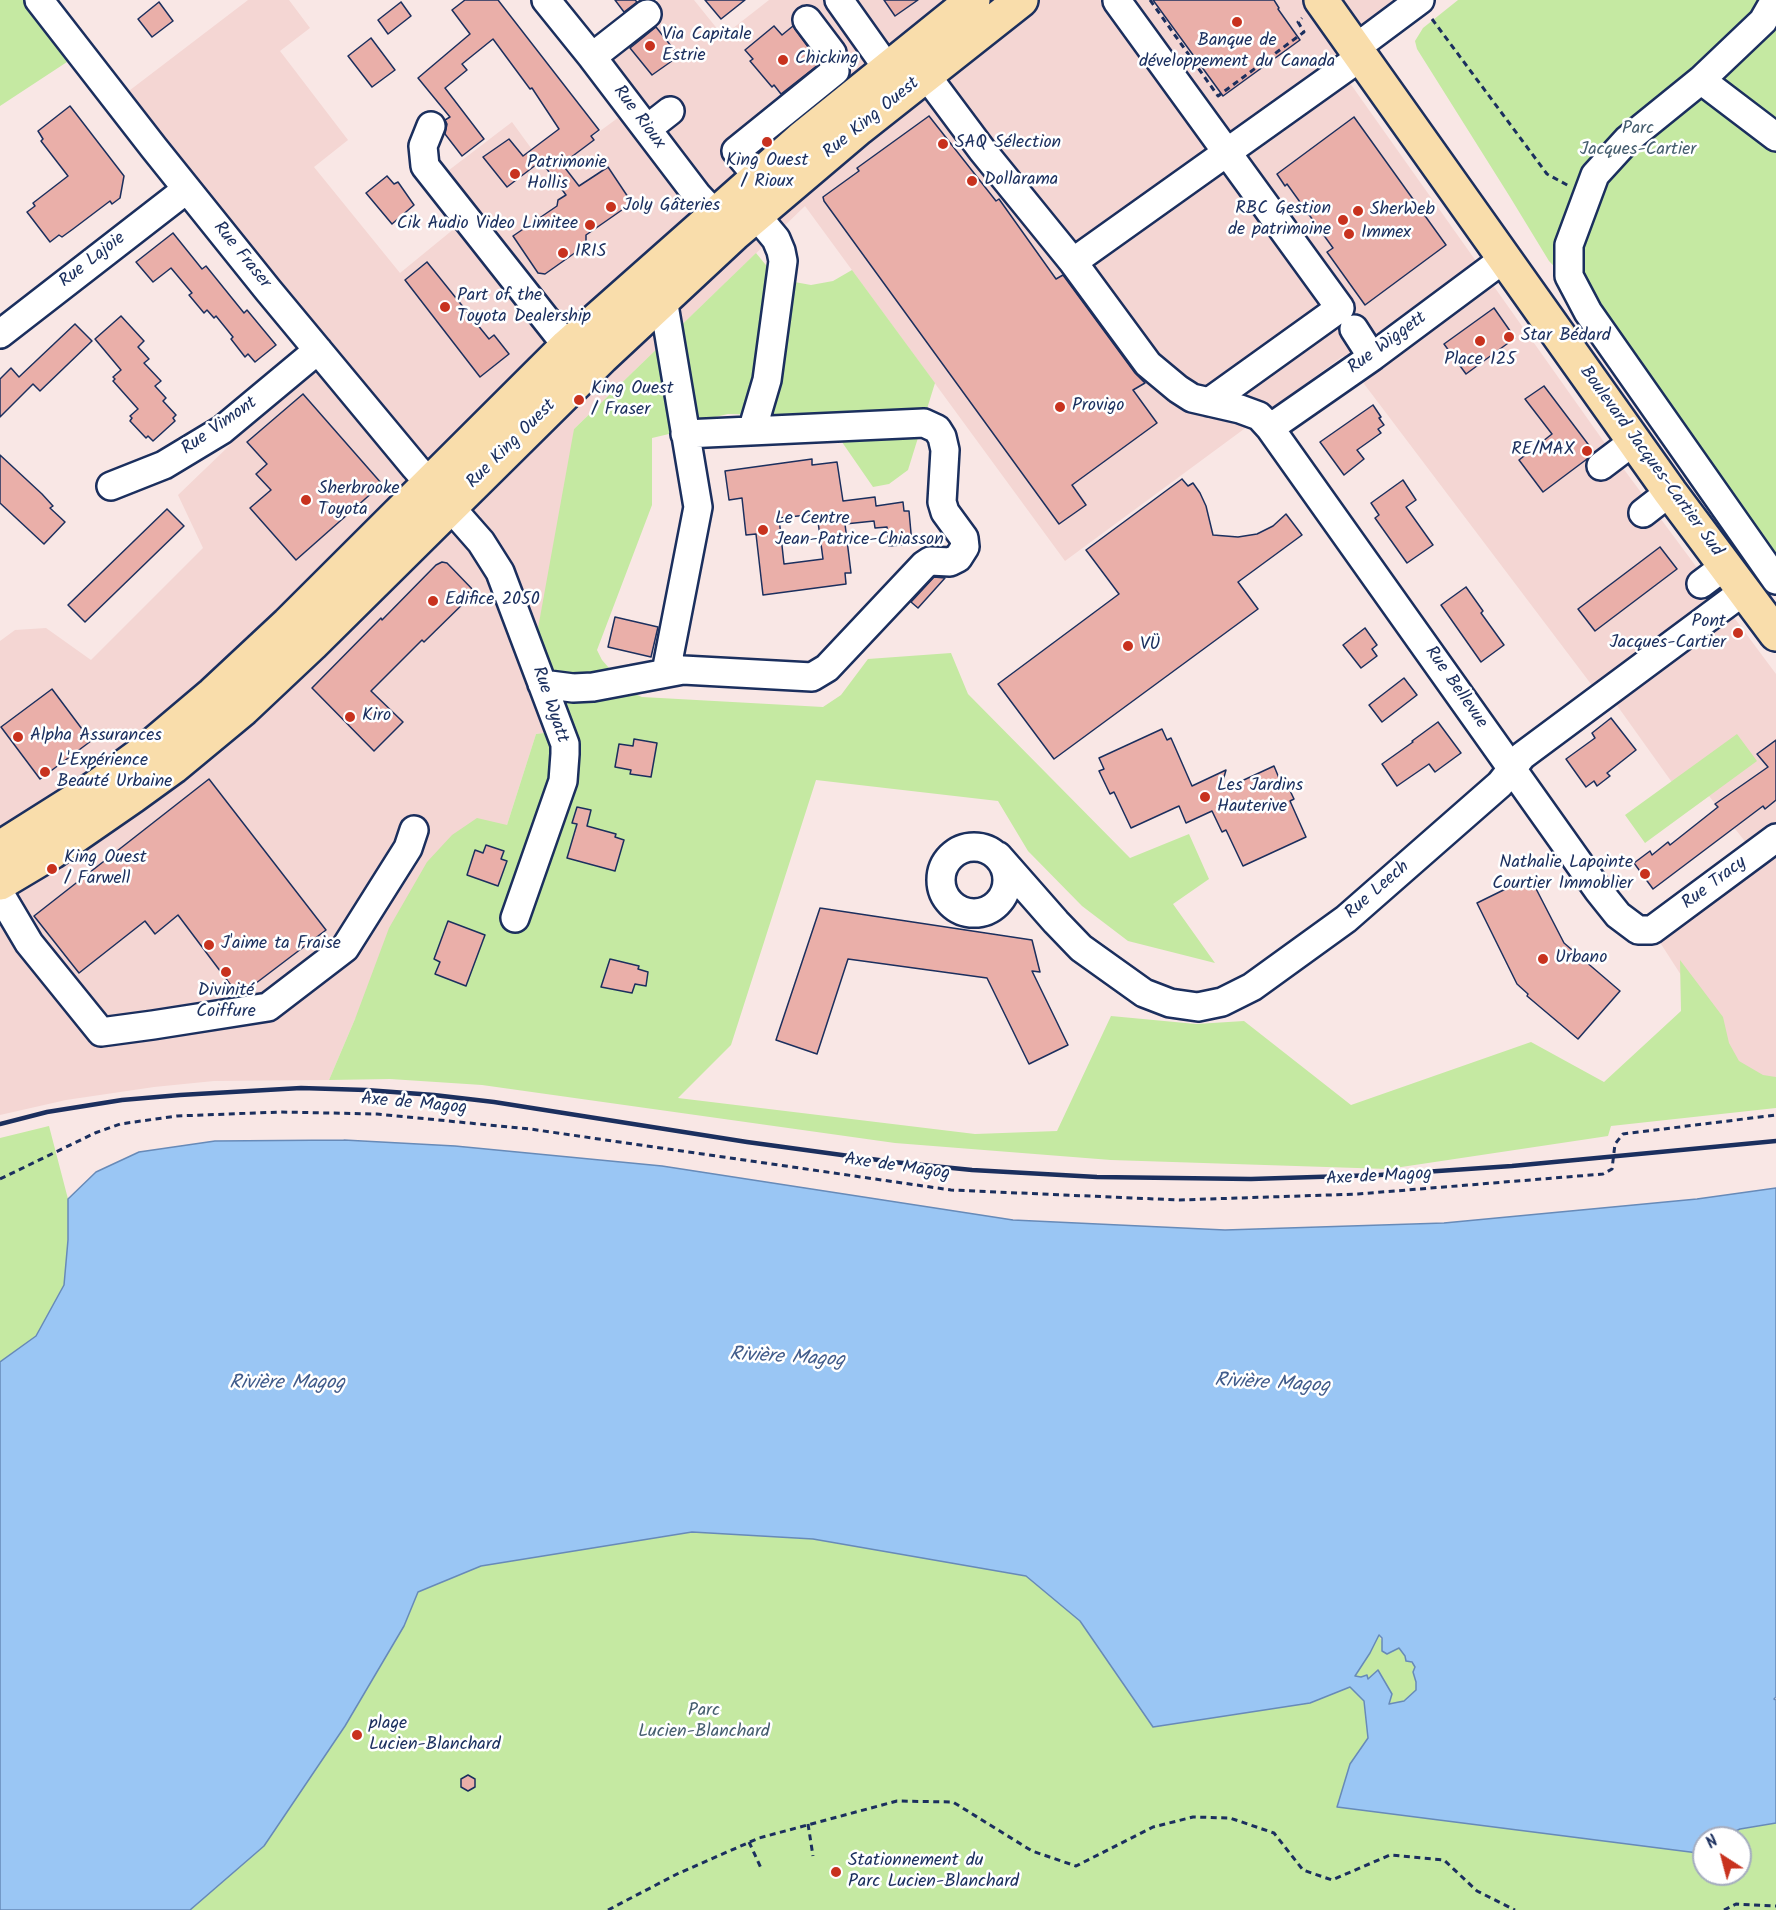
<!DOCTYPE html>
<meta charset="utf-8">
<style>
body{margin:0}
#map{position:relative;width:1776px;height:1910px;overflow:hidden;background:#f9e7e5;font-family:Kalam,sans-serif}
canvas{display:block}
.north{position:absolute;left:1692px;top:1826px;width:60px;height:60px;box-sizing:border-box;background:#fff;border:2px solid #a4acbf;border-radius:50%;rotate:324deg;font-size:16px;font-weight:700;line-height:24px;text-align:center;color:#1b2f5e}
.north::after{content:'';display:block;margin:auto;width:21px;height:27px;background:#c8321e;clip-path:polygon(50% 0,100% 100%,50% 72%,0 100%)}
</style>
<div id="map">
<canvas width="1776" height="1910"></canvas>
<div class="north">N</div>
</div>
<script>
const context = document.querySelector('canvas').getContext('2d');
context.lineJoin = 'round';
function fill(path, color) { context.fillStyle = color; context.fill(path, 'evenodd'); }
const shape = rows => new Path2D(rows.map(r => 'M' + r).join(''));
function stroke(path, color, width, dash) { context.strokeStyle = color; context.lineWidth = width; context.lineCap = dash ? 'butt' : 'round'; context.setLineDash(dash || []); context.stroke(path); }
function write(font, color, halo, rows, align = 'center') {
  context.font = font + ' Kalam,sans-serif'; context.lineWidth = 5; context.setLineDash([]); context.textBaseline = 'middle'; context.strokeStyle = halo; context.fillStyle = color; for (const [text, x, y, turn = 0] of rows) {
    context.save(); context.translate(x, y); context.rotate((+turn || 0) * Math.PI / 180); context.textAlign = isNaN(turn) ? turn : align; if (halo) context.strokeText(text, 0, 0); context.fillText(text, 0, 0); context.restore();
  }
}
fill(shape([
 [248,0,289,0,310,28,280,51,348,140,314,167,400,273,466,219,436,180,512,122,547,170,630,109,590,54,658,0,694,0,723,36,769,0,1420,0,1335,62,1614,456,1776,674,1776,1084,1737,1062,1652,930,1755,854,1709,796,1691,809,1601,683,1594,688,1343,356,1065,561,805,206,574,429,559,731,536,734,507,825,355,1019,329,1080,214,1081,154,1087,66,1100,0,1115,0,641,15,630,46,628,91,660,203,548,178,495,231,444,222,430,317,350,117,100]
]), '#f4d6d3');
fill(shape([
 [0,0,23,0,67,62,0,106],
 [1458,0,1776,0,1776,571,1592,306,1549,261,1510,197,1417,49,1415,41,1423,28],
 [756,253,770,270,789,281,811,285,833,281,852,270,935,383,908,470,889,484,873,487,824,416,728,414,715,417,690,429,652,438,652,505,597,650,602,660,630,692,642,697,823,707,841,695,868,659,951,653,968,694,1130,858,1189,834,1209,879,1173,904,1215,963,1128,941,1082,906,1028,851,998,801,816,780,731,1045,678,1098,975,1134,1057,1131,1111,1016,1196,1024,1244,1021,1351,1105,1531,1042,1604,1082,1681,1011,1680,960,1723,1017,1729,1043,1739,1061,1763,1075,1776,1077,1776,1108,1611,1126,1608,1136,1388,1169,1111,1160,895,1143,482,1085,390,1079,329,1080,355,1019,389,928,427,862,452,835,477,818,507,825,536,734,559,731,533,656,574,429],
 [1737,734,1757,761,1645,843,1625,815],
 [49,1126,68,1199,68,1240,64,1285,36,1336,0,1362,0,1138],
 [692,1532,813,1539,1026,1576,1080,1621,1153,1727,1310,1703,1350,1687,1364,1701,1368,1738,1350,1764,1697,1853,1704,1849,1704,1874,1740,1874,1740,1838,1720,1838,1740,1829,1776,1823,1776,1910,190,1910,264,1846,345,1726,404,1626,418,1592,481,1566],
 [1379,1635,1387,1653,1399,1648,1415,1667,1413,1672,1416,1682,1416,1690,1404,1701,1389,1705,1392,1694,1378,1670,1368,1679,1354,1676,1370,1653]
]), '#c5e9a2');
const water = shape([
 [344,1140,455,1146,662,1166,1013,1220,1225,1230,1444,1223,1697,1199,1776,1188,1776,1697,1774,1699,1776,1700,1776,1823,1740,1829,1720,1838,1704,1838,1704,1849,1698,1853,1337,1807,1350,1764,1368,1738,1364,1701,1350,1687,1310,1703,1153,1727,1080,1621,1026,1576,813,1539,692,1532,481,1566,418,1592,404,1626,345,1726,264,1846,190,1910,0,1910,0,1362,36,1336,64,1285,68,1240,68,1199,96,1172,139,1152,215,1141,344,1140],
 [1379,1635,1382,1638,1382,1651,1387,1654,1399,1648,1405,1656,1406,1661,1412,1662,1415,1667,1413,1672,1416,1682,1416,1690,1404,1701,1389,1704,1392,1694,1378,1670,1368,1679,1367,1675,1361,1677,1355,1676,1370,1653,1379,1635]
]);
fill(water, '#9ac6f4');
stroke(water, '#678ab8', 1.5);
const building = shape([
 [465,0,498,0,599,130,591,136,594,140,562,164,579,186,608,167,632,203,586,235,586,245,545,274,538,273,513,236,557,206,558,200,566,195,541,161,507,187,483,157,509,139,523,156,559,129,532,88,530,89,493,39,462,64,467,70,445,88,484,139,462,156,445,134,447,124,445,120,450,117,418,78,470,34,452,10,465,0],
 [615,0,635,0,637,2,624,12,615,0],
 [705,0,745,0,721,19,705,0],
 [884,0,918,0,895,16,884,0],
 [1153,0,1274,0,1279,8,1278,9,1300,40,1223,96,1153,0],
 [159,2,173,21,152,37,138,19,159,2],
 [401,2,411,16,388,34,378,20,401,2],
 [774,26,782,35,793,26,814,55,812,57,818,65,781,94,774,85,772,87,750,61,753,59,745,50,774,26],
 [656,27,679,56,652,75,630,48,656,27],
 [371,38,395,70,372,87,348,56,371,38],
 [70,106,124,176,120,198,112,204,110,201,73,229,62,237,59,235,50,242,27,212,35,206,33,203,68,176,41,141,43,139,38,131,70,106],
 [929,116,996,201,999,199,1056,279,1063,275,1135,373,1145,383,1133,390,1157,423,1072,485,1086,505,1059,524,824,201,823,197,859,171,857,168,929,116],
 [1354,117,1446,245,1365,305,1327,252,1333,248,1287,184,1285,186,1277,174,1354,117],
 [387,176,394,184,398,182,414,205,392,224,366,193,387,176],
 [173,233,202,269,206,266,244,313,247,310,276,345,255,362,248,354,245,357,231,339,233,337,216,316,214,318,207,310,204,313,189,295,192,293,171,268,153,282,136,262,173,233],
 [427,262,489,339,494,335,509,354,480,377,405,280,427,262],
 [1494,308,1515,338,1466,374,1444,344,1494,308],
 [121,316,144,341,138,347,149,359,144,363,161,381,155,386,166,398,163,401,176,415,173,418,175,421,153,441,148,436,146,438,130,421,132,418,130,416,138,409,113,381,115,379,113,377,121,370,95,339,121,316],
 [75,324,92,341,40,391,33,384,0,417,0,379,11,368,19,377,75,324],
 [1544,386,1594,452,1587,459,1543,492,1519,460,1552,434,1525,399,1544,386],
 [303,394,382,484,296,560,250,508,271,490,256,474,267,464,247,442,303,394],
 [1373,405,1381,417,1379,418,1384,425,1378,429,1381,433,1357,450,1364,459,1344,475,1320,442,1373,405],
 [0,455,42,494,53,506,50,508,65,522,44,544,0,503,0,455],
 [812,459,812,465,837,462,843,501,875,497,876,506,903,502,904,511,909,511,912,544,889,546,887,527,875,528,874,521,845,524,851,573,845,573,846,584,763,595,756,534,746,535,742,498,729,500,725,471,812,459],
 [817,514,823,559,784,564,779,518,817,514],
 [1182,479,1188,486,1193,483,1200,493,1206,506,1213,535,1238,537,1257,534,1273,526,1286,514,1302,535,1238,582,1258,609,1054,759,998,684,1119,594,1086,550,1182,479],
 [1403,480,1416,500,1406,507,1433,545,1407,563,1375,518,1379,515,1371,503,1403,480],
 [167,509,184,526,85,622,68,605,167,509],
 [1660,547,1677,569,1595,631,1578,609,1660,547],
 [442,562,447,563,475,592,424,642,422,640,371,691,403,722,374,751,312,688,381,618,382,620,436,565,442,562],
 [934,577,945,578,918,608,911,602,934,577],
 [1466,587,1483,611,1481,613,1504,645,1481,662,1441,605,1466,587],
 [615,617,658,627,651,657,608,647,615,617],
 [1365,628,1377,645,1372,649,1377,656,1361,668,1343,645,1365,628],
 [1404,678,1417,695,1382,722,1369,705,1404,678],
 [52,689,91,741,40,779,1,727,52,689],
 [1611,718,1636,750,1607,773,1610,776,1597,786,1594,781,1586,787,1566,759,1595,738,1592,733,1611,718],
 [1438,722,1461,753,1435,772,1429,764,1397,786,1382,764,1413,742,1412,741,1438,722],
 [1162,729,1167,740,1171,738,1192,786,1226,770,1220,791,1274,766,1279,778,1283,776,1294,799,1290,801,1306,837,1243,866,1226,830,1222,832,1212,811,1186,823,1179,806,1131,828,1114,792,1110,794,1099,771,1104,769,1099,758,1162,729],
 [634,739,657,743,651,777,630,774,631,770,615,767,619,744,633,746,634,739],
 [1776,740,1776,800,1765,809,1763,806,1653,889,1634,863,1650,851,1652,855,1668,842,1670,845,1718,807,1715,804,1768,767,1757,754,1776,740],
 [209,779,326,930,239,996,178,915,155,934,145,921,79,973,34,916,209,779],
 [577,807,591,810,587,826,616,834,615,837,624,840,615,871,567,858,577,824,572,823,577,807],
 [486,845,504,851,501,859,507,861,498,886,467,875,475,850,483,853,486,845],
 [1530,877,1564,943,1620,991,1578,1039,1527,996,1528,994,1517,984,1477,903,1530,877],
 [820,908,1032,940,1040,972,1032,971,1068,1045,1029,1064,987,978,848,959,817,1054,776,1040,820,908],
 [448,921,485,935,466,986,435,974,440,962,434,959,448,921],
 [610,959,639,966,638,969,648,972,646,986,635,984,632,993,601,987,610,959],
 [468,1775,475,1779,475,1787,468,1791,461,1787,461,1779,468,1775]
]);
fill(building, '#eaafa9');
stroke(building, '#1b2f5e', 1.5);
const minor = shape([
 [39,0,154,148,268,290,415,467,481,542,500,572,565,744,565,754,563,781,515,918],
 [546,0,592,57,697,195,729,229],
 [839,0,900,86],
 [1775,0,1763,21,1701,80,1627,140,1595,175,1569,245,1569,276,1588,312,1776,580],
 [1117,1,1340,308,1209,402],
 [1369,38,1420,0],
 [592,57,647,14],
 [926,75,982,150,1073,262,1148,364,1178,389,1192,398,1240,409,1259,416,1270,428,1598,890,1618,915,1638,930,1652,930,1776,838],
 [1701,80,1776,137],
 [431,126,423,146,425,166,567,346],
 [647,129,670,111],
 [758,177,736,151,835,71,832,53,807,20],
 [1073,262,1362,56],
 [663,299,698,507,666,672],
 [1354,329,1372,357],
 [0,334,187,189],
 [1270,428,1372,357,1505,258],
 [752,431,767,380,783,261,781,251,776,239,756,215],
 [1601,466,1634,441],
 [111,486,164,465,222,430,318,350],
 [1643,513,1670,492],
 [1701,584,1725,566],
 [542,684,573,688,593,687,683,670,812,677,827,668,924,565,930,561,950,562,958,558,965,547,964,538,945,512,942,502,945,450,942,437,937,429,924,423,685,434],
 '941 880a33 33 0 1 1 66 0a33 33 0 1 1-66 0Z',
 [998,856,1056,922,1081,948,1144,993,1170,1003,1198,1007,1222,1002,1252,987,1346,919,1500,784,1522,756,1744,591],
 [0,894,29,943,101,1032,153,1025,268,1007,345,948,408,848,414,830]
]);
const major = shape([
 [1321,0,1670,492,1776,634],
 [0,848,95,788,148,749,213,694,288,624,567,346,802,138,973,0],
 [0,883,52,852,133,796,173,767,243,709,312,644,602,357,734,234,859,128,1021,0]
]);
stroke(minor, '#1b2f5e', 32);
stroke(major, '#1b2f5e', 38);
stroke(shape([
 [1150,0,1218,96,1304,32,1298,22,1302,18],
 [1432,19,1547,174,1569,186],
 [0,1179,95,1133,120,1124,177,1116,281,1112,377,1114,530,1129,951,1190,1179,1200,1358,1194,1603,1174,1612,1169,1615,1144,1623,1134,1776,1115],
 [808,1824,813,1856],
 [749,1842,761,1868],
 [608,1910,677,1874,759,1838,897,1801,953,1802,1032,1851,1076,1866,1153,1827,1193,1817,1230,1818,1274,1833,1303,1870,1332,1880,1390,1855,1444,1860,1477,1891,1515,1910],
 [1724,1910,1736,1904,1776,1906]
]), '#1b2f5e', 3, [6, 4.5]);
stroke(minor, '#fff', 27);
stroke(major, '#f9ddab', 33);
stroke(shape([
 [0,1124,47,1112,122,1100,180,1095,301,1088,366,1090,434,1095,494,1102,747,1142,893,1162,972,1170,1097,1177,1251,1179,1379,1175,1512,1166,1776,1141]
]), '#1b2f5e', 4.5);
for (const [x, y, r, color] of [
 [1237,22,6,"#c8321e"],
 [650,46,6,"#c8321e"],
 [783,60,6,"#c8321e"],
 [767,142,6,"#c8321e"],
 [943,144,6,"#c8321e"],
 [515,174,6,"#c8321e"],
 [972,181,6,"#c8321e"],
 [611,207,6,"#c8321e"],
 [1358,211,6,"#c8321e"],
 [1343,220,6,"#c8321e"],
 [590,225,6,"#c8321e"],
 [1349,234,6,"#c8321e"],
 [563,253,6,"#c8321e"],
 [445,307,6,"#c8321e"],
 [1509,337,6,"#c8321e"],
 [1480,341,6,"#c8321e"],
 [579,400,6,"#c8321e"],
 [1060,407,6,"#c8321e"],
 [1587,451,6,"#c8321e"],
 [306,500,6,"#c8321e"],
 [763,530,6,"#c8321e"],
 [433,601,6,"#c8321e"],
 [1738,633,6,"#c8321e"],
 [1128,646,6,"#c8321e"],
 [350,717,6,"#c8321e"],
 [18,737,6,"#c8321e"],
 [45,772,6,"#c8321e"],
 [1205,797,6,"#c8321e"],
 [52,869,6,"#c8321e"],
 [1645,874,6,"#c8321e"],
 [209,945,6,"#c8321e"],
 [1543,959,6,"#c8321e"],
 [226,972,6,"#c8321e"],
 [357,1735,6,"#c8321e"],
 [836,1872,6,"#c8321e"]
]) { const dot = new Path2D(); dot.arc(x, y, r, 0, 2 * Math.PI); context.fillStyle = color; context.fill(dot); stroke(dot, '#fff', 2); }
write('18px', '#1b2f5e', '#fff', [
 ["Via Capitale",662,36],
 ["Estrie",662,57],
 ["Banque de",1237,42,"center"],
 ["développement du Canada",1237,63,"center"],
 ["Chicking",795,60],
 ["SAQ Sélection",955,144],
 ["King Ouest",767,162,"center"],
 ["/ Rioux",767,183,"center"],
 ["Patrimonie",527,164],
 ["Hollis",527,185],
 ["Dollarama",984,181],
 ["Joly Gâteries",623,207],
 ["RBC Gestion",1331,210,"right"],
 ["de patrimoine",1331,231,"right"],
 ["SherWeb",1370,211],
 ["Cik Audio Video Limitee",578,225,"right"],
 ["Immex",1361,234],
 ["IRIS",575,253],
 ["Part of the",457,297],
 ["Toyota Dealership",457,318],
 ["Star Bédard",1521,337],
 ["Place 125",1480,361,"center"],
 ["King Ouest",591,390],
 ["/ Fraser",591,411],
 ["Provigo",1072,407],
 ["RE/MAX",1575,451,"right"],
 ["Sherbrooke",318,490],
 ["Toyota",318,511],
 ["Le Centre",775,520],
 ["Jean-Patrice-Chiasson",775,541],
 ["Edifice 2050",445,601],
 ["Pont",1726,623,"right"],
 ["Jacques-Cartier",1726,644,"right"],
 ["VÜ",1140,646],
 ["Kiro",362,717],
 ["Alpha Assurances",30,737],
 ["L'Expérience",57,762],
 ["Beauté Urbaine",57,783],
 ["Les Jardins",1217,787],
 ["Hauterive",1217,808],
 ["King Ouest",64,859],
 ["/ Farwell",64,880],
 ["Nathalie Lapointe",1633,864,"right"],
 ["Courtier Immoblier",1633,885,"right"],
 ["J'aime ta Fraise",221,945],
 ["Urbano",1555,959],
 ["Divinité",226,992,"center"],
 ["Coiffure",226,1013,"center"],
 ["plage",369,1725],
 ["Lucien-Blanchard",369,1746],
 ["Stationnement du",848,1862],
 ["Parc Lucien-Blanchard",848,1883]
], 'left');
write('18px', '#1b2f5e', '#fff', [
 ["Rue Rioux",638,118,53],
 ["Rue King Ouest",872,119,-39],
 ["Rue Fraser",241,256,51],
 ["Rue Lajoie",93,261,-38],
 ["Rue Wiggett",1388,344,-36],
 ["Rue Vimont",220,427,-35],
 ["Rue King Ouest",512,445,-45],
 ["Boulevard Jacques-Cartier Sud",1650,462,54],
 ["Rue Bellevue",1455,688,55],
 ["Rue Wyatt",549,705,71],
 ["Rue Tracy",1715,884,-37],
 ["Rue Leech",1378,891,-41],
 ["Axe de Magog",414,1105,5],
 ["Axe de Magog",897,1168,8],
 ["Axe de Magog",1379,1178,-3]
]);
write('18px', '#465e6f', '#fff', [
 ["Parc",1638,130],
 ["Jacques-Cartier",1638,151],
 ["Parc",704,1712],
 ["Lucien-Blanchard",704,1733]
]);
write('italic 20px', '#415c8b', '#fff', [
 ["Rivière Magog",787,1359,3],
 ["Rivière Magog",287,1385],
 ["Rivière Magog",1272,1385,3]
]);
</script>
